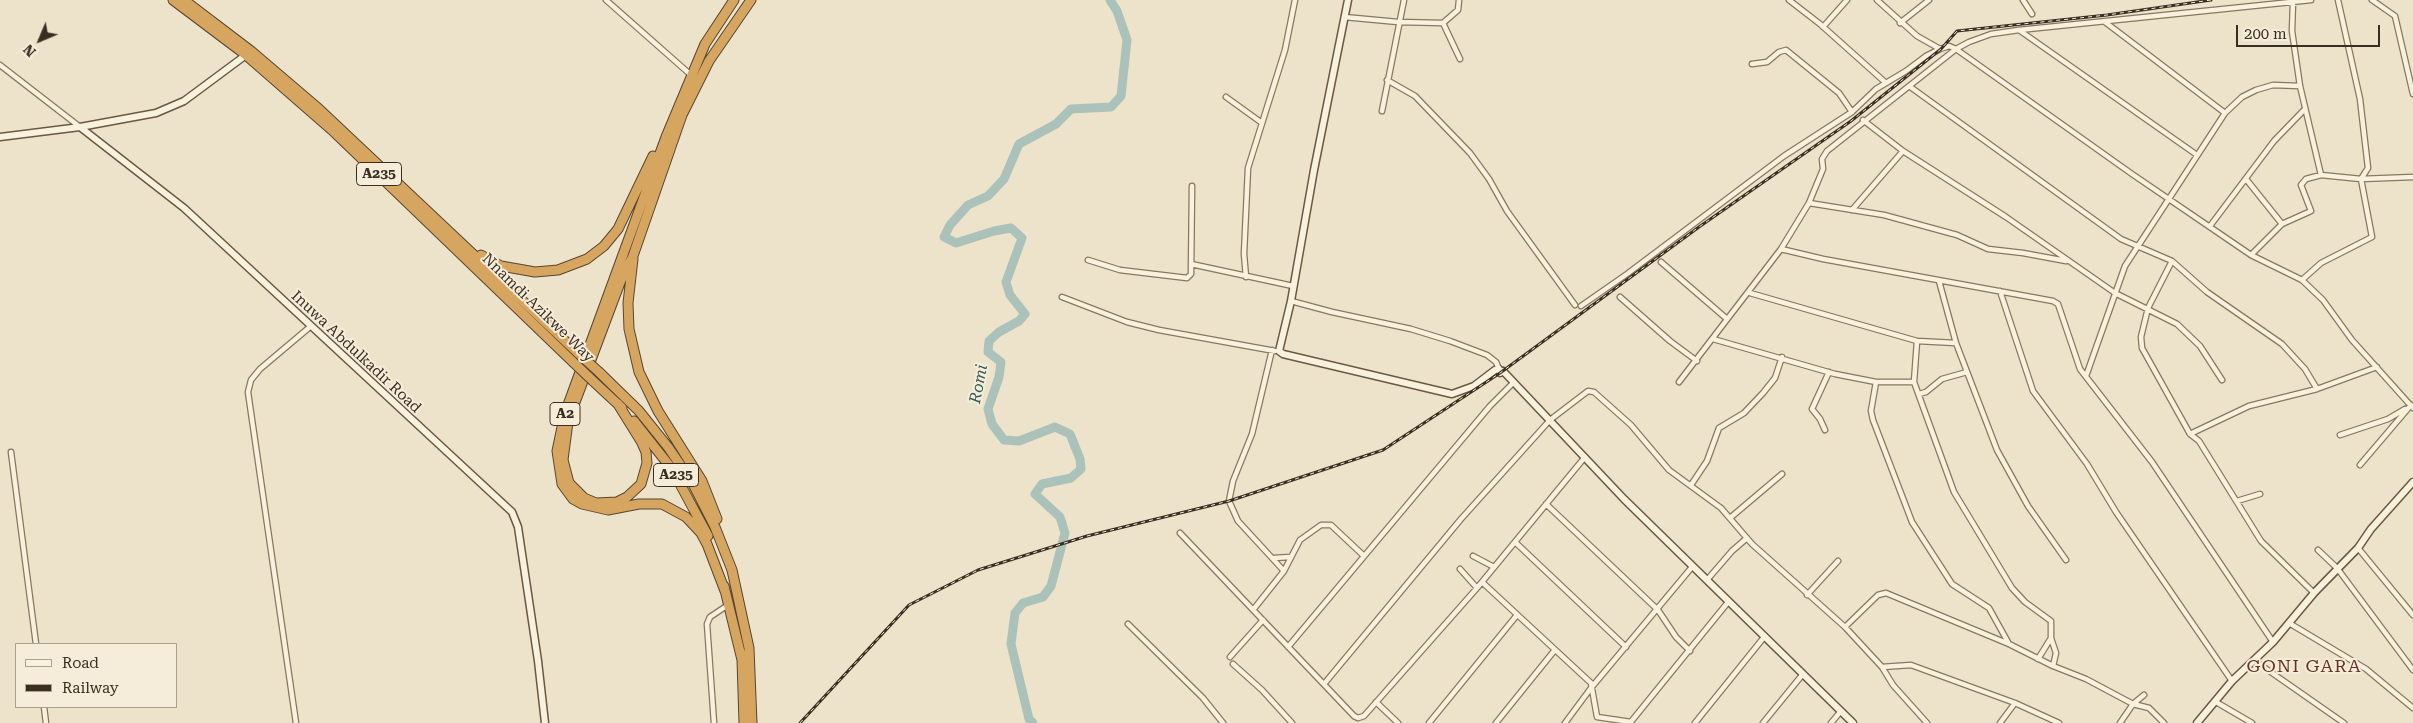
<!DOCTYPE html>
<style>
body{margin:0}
#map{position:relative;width:2413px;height:723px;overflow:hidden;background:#ede3ca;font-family:"Roboto Serif",serif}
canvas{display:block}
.legend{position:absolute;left:15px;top:643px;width:162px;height:65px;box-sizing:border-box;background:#f5edda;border:1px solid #aaa190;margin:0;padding:6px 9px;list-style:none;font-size:15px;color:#3a2e22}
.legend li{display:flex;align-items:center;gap:10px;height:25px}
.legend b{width:25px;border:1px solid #aaa190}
.north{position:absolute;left:15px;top:15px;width:50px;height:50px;-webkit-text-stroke:4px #f5edda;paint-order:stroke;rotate:225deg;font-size:14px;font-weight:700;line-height:20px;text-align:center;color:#3a2e22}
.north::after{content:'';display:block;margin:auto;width:18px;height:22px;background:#3a2e22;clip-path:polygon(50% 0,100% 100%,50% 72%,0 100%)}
.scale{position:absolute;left:2236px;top:25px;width:144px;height:22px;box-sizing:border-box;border:2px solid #3a2e22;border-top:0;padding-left:6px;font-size:15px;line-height:18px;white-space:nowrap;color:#3a2e22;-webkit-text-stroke:4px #f5edda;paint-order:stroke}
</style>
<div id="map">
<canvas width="2413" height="723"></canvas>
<ul class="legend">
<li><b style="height:6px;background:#f8f1de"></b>Road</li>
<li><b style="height:6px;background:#3a2e22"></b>Railway</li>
</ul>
<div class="north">N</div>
<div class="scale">200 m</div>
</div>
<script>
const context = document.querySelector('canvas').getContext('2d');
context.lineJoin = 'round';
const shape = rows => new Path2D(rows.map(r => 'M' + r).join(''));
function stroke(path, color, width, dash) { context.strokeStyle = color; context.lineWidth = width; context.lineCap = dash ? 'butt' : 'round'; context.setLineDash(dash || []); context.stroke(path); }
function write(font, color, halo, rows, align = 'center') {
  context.font = font + ' "Roboto Serif",serif'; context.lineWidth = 4; context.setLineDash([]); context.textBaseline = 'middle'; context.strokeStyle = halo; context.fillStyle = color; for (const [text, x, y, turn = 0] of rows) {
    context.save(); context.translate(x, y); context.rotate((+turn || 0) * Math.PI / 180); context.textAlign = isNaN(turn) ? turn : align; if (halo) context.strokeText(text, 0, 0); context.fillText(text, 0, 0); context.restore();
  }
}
stroke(shape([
 [1033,723,1029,719,1011,644,1015,613,1023,603,1043,597,1051,586,1065,533,1060,517,1035,494,1042,484,1071,478,1081,469,1080,459,1070,434,1055,427,1019,441,1004,440,992,424,988,409,999,377,1001,362,988,352,989,341,999,332,1019,321,1025,314,1010,295,1006,282,1022,238,1011,228,994,231,956,243,944,237,950,225,968,205,988,196,1004,179,1019,144,1056,124,1071,109,1111,107,1121,96,1127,40,1117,11,1110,0]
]), '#abc2bb', 9);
const street = shape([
 [606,0,691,75],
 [1789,0,1820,24,1886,83],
 [1877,0,1917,36,1940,49,1949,46,1956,49,2132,174,2251,255,2302,280,2323,300,2352,340,2413,408],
 [2023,0,2032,14],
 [2372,0,2395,16,2413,94],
 [2293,2,2292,31,2300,86,2321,175],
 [1344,17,1398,22,1443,23,1458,10,1459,0],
 [2105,22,2225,113],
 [1443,23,1460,59],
 [1900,23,1929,0],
 [1823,27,1847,0],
 [2019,30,2197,155],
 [1752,64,1767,62,1779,52,1786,50,1839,93,1852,112],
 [0,65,80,127],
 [1387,80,1415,96,1470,153,1489,179,1507,211,1575,305],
 [1909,86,2121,239,2172,261,2207,292,2282,344,2305,369,2317,389],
 [1226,97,1262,123],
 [1382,111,1404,0],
 [1863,120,1903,151,2006,217,2115,293,2177,324,2200,346,2222,380],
 [2246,179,2282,224],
 [1809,203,1884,215,1957,235,1988,249,2023,253,2066,261],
 [1852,210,1903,151],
 [2210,226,2274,141,2304,110],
 [1781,249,1823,259,2053,301,2058,304,2080,369,2152,462,2273,642],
 [2251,255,2282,224,2311,211,2301,185,2306,179,2321,175,2361,179,2413,177],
 [1088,260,1120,270,1187,278,1191,274,1192,186],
 [2172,261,2148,308,2141,337,2142,348,2190,434,2199,441,2261,541,2314,593],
 [1661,262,1727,319],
 [1191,264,1293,286],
 [1246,277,1244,254,1248,168,1285,50,1295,0],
 [2302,280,2321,263,2372,237,2361,179,2368,168,2360,99,2338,0],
 [1939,281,1956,343,1997,450,2028,506,2066,560],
 [2000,291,2033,391,2087,464,2116,512,2232,681],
 [1750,293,1917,341,1956,343],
 [1062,297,1127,322,1159,330,1275,351],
 [1620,297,1670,341,1697,361],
 [1291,301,1332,312,1411,329,1450,341,1487,355,1496,362,1499,369],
 [1581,306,1627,274,1784,156,1852,112,1876,89,1906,71,1926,56,1940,49],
 [1713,339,1835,374,1876,382,1914,382],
 [1917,341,1914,382,1954,492,2012,588,2025,602,2051,621,2051,638,2056,653,2053,666],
 [1272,350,1252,434,1233,481,1229,501,1238,521,1284,571],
 [2086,376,2125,266,2225,113,2242,97,2256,90,2273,85,2300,86],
 [1679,382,1781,249,1809,203,1823,169,1822,159,1827,151,1956,49,1969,42,1991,34,2019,30,2311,0],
 [1876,382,1871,411,1873,420,1912,522,1952,584,1989,608,2009,644],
 [1919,394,1926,392,1942,379,1967,372],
 [1825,430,1820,419,1812,409,1829,372],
 [2190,434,2249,406,2317,389,2377,367],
 [2340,435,2388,419,2405,409],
 [11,452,36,644],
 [2360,465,2411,405],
 [1691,485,1707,461,1719,428,1744,413,1763,393,1775,378,1782,357],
 [2237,501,2260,494],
 [1546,504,1658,610,1676,637,1690,651],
 [1730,518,1782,474],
 [1180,533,1354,716,1358,718,1364,716,1477,588,1585,457],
 [1515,542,1626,647],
 [2358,548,2413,615],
 [2318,550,2337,568,2413,670],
 [1473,556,1494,567],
 [1274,558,1290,557],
 [1460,569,1477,588],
 [1707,580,1732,551,1747,538],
 [1482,582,1591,683,1597,717,1631,722],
 [1807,595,1838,561],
 [1253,610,1284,571,1300,540,1321,525,1331,525,1364,556],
 [2289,623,2366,669,2413,708],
 [1128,624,1203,698,1223,723],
 [1845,627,1878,595,1886,593,2009,644,2053,666,2086,679,2133,704,2149,708,2164,723],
 [1288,647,1490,406,1514,382],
 [1230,657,1263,620],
 [2038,659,2051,638],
 [2255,661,2344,723],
 [1233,664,1262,690,1292,723],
 [1882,667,1911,665,2015,703,2059,723],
 [1324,684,1461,519,1550,420,1588,391,1594,392,1631,425,1669,470,1721,508,1752,544,1845,627,1882,667,1893,685,1927,723],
 [1376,702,1398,723],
 [2216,702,2252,723],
 [44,707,46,723],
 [296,723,248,392,251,380,260,369,311,326],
 [714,723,707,624,710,617,728,605],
 [1429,723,1517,615],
 [1496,723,1554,651],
 [1565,723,1591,688,1692,567],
 [1630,723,1729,601],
 [1695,723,1765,636],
 [1763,723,1803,674],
 [1831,723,1841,711],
 [2000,723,2015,703],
 [2120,723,2133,704,2144,695]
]);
const secondary = shape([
 [1348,0,1314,170,1291,301,1279,351,1283,354,1452,394,1474,386,1495,370,1499,369,1500,373,1503,371,1624,499,1853,723],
 [80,127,184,208,512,512,518,527,538,661,545,723],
 [0,137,80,127,156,113,184,101,246,55],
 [2197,723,2232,681,2273,642,2314,593,2358,548,2371,529,2413,482]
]);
const highway = shape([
 [173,0,246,55,332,130,573,362],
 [184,0,251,51,319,109,579,354],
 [481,255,501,266,535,272,558,270,587,259,604,246,618,229,653,156],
 [633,259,628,303,629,329,639,372,658,411,702,481,717,519],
 [599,372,639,411,668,447,692,482,715,527,732,570,749,648,752,723],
 [593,381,622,408],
 [574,405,621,280,633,256,682,115,709,61,751,0],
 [634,421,672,469,708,536],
 [568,422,563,460,569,483,584,498,596,503,617,502,627,497,641,484,647,463,646,452,641,441,618,404],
 [724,586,742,660,744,723],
 [725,591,707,544,701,533,686,517,662,504,639,504,608,510,582,504,573,499,562,484,557,451,565,413,666,137,705,44,734,0]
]);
stroke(street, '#89775f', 7);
stroke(secondary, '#6b5842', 9);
stroke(highway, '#574533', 11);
stroke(street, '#f8f1de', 4.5);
stroke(secondary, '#f8f1de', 6);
stroke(highway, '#d6a661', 9);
const rail = shape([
 [800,723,909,605,978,570,1087,536,1229,501,1383,450,1500,373,1699,227,1851,121,1941,49,1957,31,2107,15,2211,0]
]);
stroke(rail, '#3a2e22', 3);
stroke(rail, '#f5edda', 1, [4]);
const highwayBridge = shape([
 [579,354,599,372],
 [573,362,593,381]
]);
stroke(highwayBridge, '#574533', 11, []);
stroke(highwayBridge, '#d6a661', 9);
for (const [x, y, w] of [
 [379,174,45],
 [565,414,30],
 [676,475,45]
]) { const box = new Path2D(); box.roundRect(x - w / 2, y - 11.5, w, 23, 4); context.fillStyle = '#f5edda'; context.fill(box); stroke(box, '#3a2e22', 1); }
write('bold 14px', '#3a2e22', null, [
 ["A235",379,174],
 ["A2",565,414],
 ["A235",676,475]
]);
write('15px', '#3a2e22', '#f5edda', [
 ["Nnamdi Azikwe Way",538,308,44],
 ["Inuwa Abdulkadir Road",356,352,43]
]);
write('italic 16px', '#325958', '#f5edda', [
 ["Romi",979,384,-79]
]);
context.letterSpacing = '1px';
write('18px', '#653324', '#f5edda', [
 ["GONI GARA",2304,667]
]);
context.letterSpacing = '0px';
</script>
